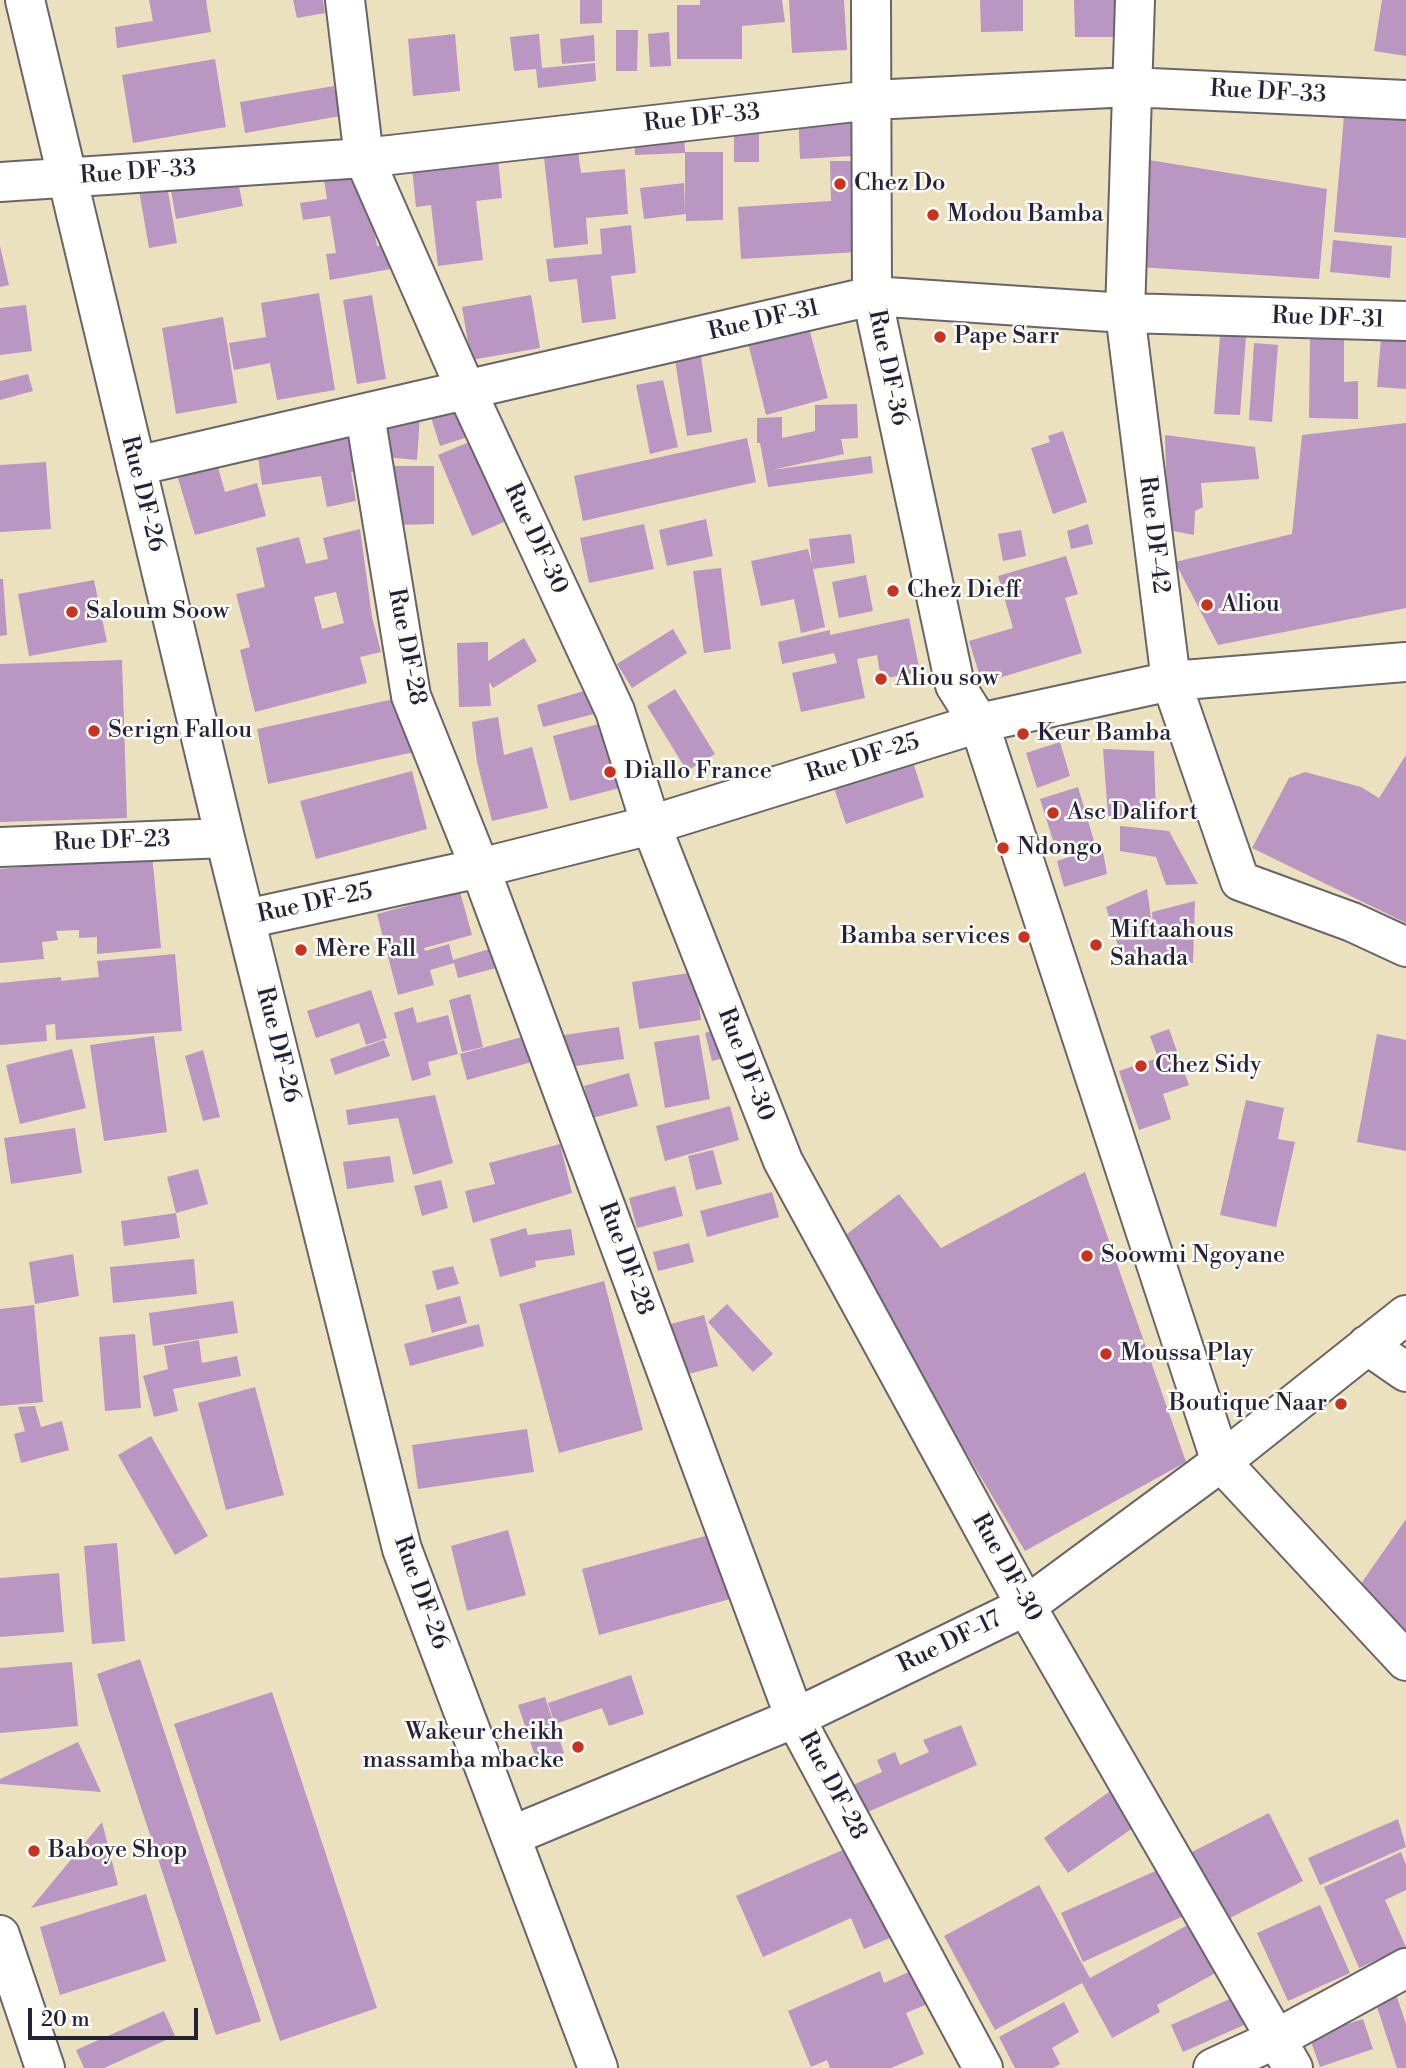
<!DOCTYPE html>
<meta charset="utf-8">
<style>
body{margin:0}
#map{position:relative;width:1406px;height:2068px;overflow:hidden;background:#ebe1bf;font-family:"Libre Bodoni",serif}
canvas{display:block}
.scale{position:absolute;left:28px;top:2008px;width:170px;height:32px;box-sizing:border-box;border:4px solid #22223b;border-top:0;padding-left:9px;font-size:21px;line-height:24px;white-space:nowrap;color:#22223b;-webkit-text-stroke:5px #fdfcf7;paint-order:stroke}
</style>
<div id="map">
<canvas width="1406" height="2068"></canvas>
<div class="scale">20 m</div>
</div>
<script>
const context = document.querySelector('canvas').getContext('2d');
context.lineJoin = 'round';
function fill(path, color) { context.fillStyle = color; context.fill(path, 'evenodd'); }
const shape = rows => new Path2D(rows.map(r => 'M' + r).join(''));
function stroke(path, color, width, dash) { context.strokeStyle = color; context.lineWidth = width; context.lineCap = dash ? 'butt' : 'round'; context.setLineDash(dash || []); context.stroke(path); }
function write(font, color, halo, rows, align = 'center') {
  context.font = font + ' "Libre Bodoni",serif'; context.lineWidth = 5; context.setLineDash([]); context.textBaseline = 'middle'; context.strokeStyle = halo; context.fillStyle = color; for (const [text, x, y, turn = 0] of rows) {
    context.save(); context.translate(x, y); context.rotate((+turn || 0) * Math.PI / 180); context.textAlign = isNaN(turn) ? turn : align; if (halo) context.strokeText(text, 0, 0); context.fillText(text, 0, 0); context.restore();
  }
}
fill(shape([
 [149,0,206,0,211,32,117,48,115,27,153,21],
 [293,0,323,0,325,13,297,18],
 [580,0,602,0,602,23,580,24],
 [700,0,782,0,785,22,742,26,742,59,677,59,677,5,700,5],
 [789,0,844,0,847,50,792,53],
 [980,0,1023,0,1023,31,981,32],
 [1074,0,1117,0,1118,37,1075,37],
 [1382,0,1406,0,1406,56,1374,51],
 [616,30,638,30,637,71,616,71],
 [669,32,671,66,650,67,648,34],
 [455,34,460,91,413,96,408,39],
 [539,34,542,68,595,63,596,81,538,88,536,69,514,71,510,37],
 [594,35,595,61,562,64,560,39],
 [215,59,226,127,133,143,122,75],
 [334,86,340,116,245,133,240,102],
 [1345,104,1406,108,1406,238,1334,232],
 [850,108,852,156,800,159,798,111],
 [759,118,759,162,734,162,734,119],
 [684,131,685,152,723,152,723,220,686,221,686,214,644,219,640,188,684,183,685,211,685,153,635,155,634,134],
 [577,145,581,173,625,169,628,214,586,218,588,244,554,248,543,149],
 [497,148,502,198,476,201,483,260,438,266,431,205,416,207,411,158],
 [1149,160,1327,189,1319,279,1139,267],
 [830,161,861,161,858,252,741,259,738,207,831,201],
 [363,167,377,246,391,243,396,268,330,280,326,254,336,253,330,216,303,220,300,203,327,199,323,174],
 [236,172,243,206,176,219,170,185],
 [167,186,177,243,149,248,139,191],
 [631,225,636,273,611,276,616,319,582,323,577,279,549,282,546,259,602,254,600,229],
 [1333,240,1392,246,1390,278,1330,272],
 [0,246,9,285,0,287],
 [319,293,335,390,277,400,270,363,234,370,229,343,266,337,261,303],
 [372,295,386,379,357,384,343,300],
 [531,295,540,348,471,360,462,307],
 [26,305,32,351,0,355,0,308],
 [223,317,237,403,176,414,162,328],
 [806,317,828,398,766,415,746,335],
 [1220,336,1246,337,1240,415,1214,414],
 [1310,336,1344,336,1344,382,1358,381,1358,419,1309,418],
 [1381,338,1406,340,1406,389,1377,387],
 [1254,343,1278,345,1272,422,1249,420],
 [701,356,712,432,687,436,675,360],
 [28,374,33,391,0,400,0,381],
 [663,380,678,447,650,454,636,385],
 [461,396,474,435,440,446,428,408],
 [857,404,858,438,841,439,844,454,772,470,871,456,873,473,768,487,760,443,757,443,757,418,782,417,782,438,815,431,815,405],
 [388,412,420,415,417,460,385,457],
 [1406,423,1406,608,1218,645,1175,562,1292,534,1302,435],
 [1063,431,1087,502,1053,514,1031,448,1050,442,1048,436],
 [352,435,357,471,351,472,356,501,327,507,321,476,262,485,257,450],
 [1165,435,1255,447,1259,479,1201,483,1203,507,1195,511,1194,535,1168,530],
 [481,437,515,517,472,536,438,455],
 [747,438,756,482,583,521,574,476],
 [214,453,225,492,257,483,266,516,195,535,174,465],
 [46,462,51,529,0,532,0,465],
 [394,466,434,466,434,524,394,525],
 [706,519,713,556,667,566,659,530],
 [644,524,654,569,589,583,580,538],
 [1088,524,1093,544,1071,549,1067,531],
 [360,529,372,617,381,652,360,657,367,683,255,712,240,650,250,647,236,594,265,587,256,548,299,537,306,564,328,559,323,538],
 [336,592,344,623,322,629,314,597],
 [1021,530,1026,556,1003,561,998,534],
 [851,534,855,563,813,569,825,627,801,633,794,599,761,606,751,561,808,549,812,564,809,539],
 [1066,556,1078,594,1065,598,1082,653,982,683,969,641,1013,628,998,576],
 [721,568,731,649,704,653,693,571],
 [866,575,873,611,839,618,832,582],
 [0,579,3,579,7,635,0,636],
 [94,580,107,642,29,656,18,594],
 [909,618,920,672,881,679,877,655,857,659,865,698,801,712,792,673,837,663,834,653,782,664,778,642,830,630,830,635],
 [673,629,687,653,632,688,617,664],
 [524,638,537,661,493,688,489,682,491,706,459,707,457,643,488,642,488,661],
 [122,660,127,818,0,822,0,664],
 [675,689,715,754,687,771,647,706],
 [587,690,594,714,543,727,537,705],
 [403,697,414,752,268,784,257,729],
 [498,717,504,755,532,747,548,808,492,821,477,762,472,722],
 [610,721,627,786,570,801,553,736],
 [1060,742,1070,776,1037,788,1026,753],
 [909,749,924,797,846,824,830,776],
 [1103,749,1154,751,1156,816,1108,816],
 [1406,755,1406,923,1252,848,1289,778,1305,772,1361,787,1379,798],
 [412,771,427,829,316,859,300,801],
 [1078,787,1094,841,1057,853,1040,799],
 [1120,826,1169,831,1198,884,1166,885,1156,857,1120,851],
 [1102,846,1107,874,1064,887,1057,861],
 [152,854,161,948,97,954,97,937,79,938,79,930,56,931,58,940,42,942,44,959,0,963,0,869],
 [1147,889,1154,940,1152,912,1195,901,1193,963,1124,966,1106,907],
 [460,892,472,935,424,948,425,951,449,944,453,960,499,946,504,966,458,978,454,963,430,970,434,985,398,995,377,914],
 [175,954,182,1031,56,1040,55,1024,46,1025,47,1041,0,1045,0,983,61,977,61,981,99,977,97,961],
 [695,972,701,1020,639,1029,632,982],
 [371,990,387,1038,366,1045,359,1023,316,1038,307,1011],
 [470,994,483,1047,462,1052,449,1000],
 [413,1007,417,1023,448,1015,458,1054,428,1062,431,1075,412,1081,394,1013],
 [619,1027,624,1059,569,1067,564,1035],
 [722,1027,729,1057,712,1061,705,1033],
 [1169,1029,1189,1085,1163,1094,1171,1119,1139,1130,1119,1071,1158,1058,1150,1036],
 [533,1034,539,1060,467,1080,460,1054],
 [1377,1034,1406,1040,1406,1151,1357,1142],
 [699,1035,710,1099,665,1108,654,1042],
 [154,1036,167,1132,104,1141,90,1045],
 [384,1040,390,1056,335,1075,330,1059],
 [72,1049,86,1108,20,1124,6,1065],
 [203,1050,220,1117,203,1121,185,1056],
 [629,1073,638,1106,592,1118,584,1086],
 [435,1095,453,1163,413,1175,398,1118,348,1125,346,1110],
 [1246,1100,1284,1108,1278,1139,1295,1142,1276,1227,1220,1215],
 [730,1106,739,1140,665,1161,656,1126],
 [75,1128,82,1173,11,1184,4,1138],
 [560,1144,572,1193,473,1223,465,1191,495,1184,489,1163],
 [713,1150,722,1184,696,1190,688,1156],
 [390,1156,394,1182,347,1189,343,1162],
 [198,1169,208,1204,176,1213,167,1177],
 [1085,1172,1186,1462,1025,1551,839,1240,899,1194,941,1248],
 [441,1180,448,1208,422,1216,414,1186],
 [675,1186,683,1216,637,1228,629,1198],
 [772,1192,779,1217,707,1237,700,1211],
 [176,1213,180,1238,124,1246,121,1221],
 [526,1228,528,1235,571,1229,575,1255,535,1261,536,1267,500,1277,490,1239],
 [689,1243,694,1262,658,1271,653,1252],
 [73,1254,79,1296,35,1304,29,1262],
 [194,1259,197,1294,113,1303,110,1267],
 [453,1266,459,1284,437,1290,432,1271],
 [604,1281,643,1430,559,1453,519,1304],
 [460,1296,467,1323,432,1333,425,1305],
 [233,1301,238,1333,153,1346,149,1313],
 [727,1304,773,1354,753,1372,708,1322],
 [34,1305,43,1402,0,1406,0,1309],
 [704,1315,718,1366,685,1375,671,1324],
 [479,1324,484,1346,410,1366,404,1344],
 [135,1334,141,1408,105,1411,99,1337],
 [199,1340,202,1363,237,1356,241,1376,173,1389,178,1411,154,1417,143,1376,168,1369,164,1346],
 [255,1387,284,1495,226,1510,198,1403],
 [35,1406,41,1427,62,1421,69,1450,21,1463,14,1434,25,1431,18,1407],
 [527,1429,534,1472,418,1489,412,1445],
 [151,1436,208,1536,175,1555,118,1455],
 [1406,1519,1406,1645,1358,1588],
 [508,1530,526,1595,467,1611,451,1546],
 [713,1534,730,1599,599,1635,582,1569],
 [117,1543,125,1641,92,1644,84,1546],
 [59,1573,64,1632,0,1637,0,1578],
 [140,1659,261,2021,216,2035,97,1674],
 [72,1662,78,1726,0,1733,0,1668],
 [631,1675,644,1714,609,1726,602,1708,555,1724,548,1703],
 [272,1692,377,2008,280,2041,174,1724],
 [545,1697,564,1753,537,1762,518,1705],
 [961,1725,977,1765,856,1817,844,1789,882,1772,877,1760,895,1752,900,1765,929,1752,923,1740],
 [78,1742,101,1792,0,1784,0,1779],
 [1119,1785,1143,1821,1068,1873,1044,1838],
 [1269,1813,1303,1881,1220,1923,1186,1855],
 [1398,1819,1406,1847,1320,1885,1308,1858],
 [102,1822,118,1885,31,1908],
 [859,1843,899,1934,864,1949,851,1918,763,1957,736,1896],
 [1401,1852,1406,1865,1406,1890,1385,1900,1406,1947,1359,1968,1324,1887],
 [1169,1865,1190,1913,1083,1962,1061,1913],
 [1039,1885,1090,1978,1197,1920,1223,1969,1157,2005,1160,2012,1112,2038,1082,1983,995,2030,944,1936],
 [146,1894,166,1961,60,1995,40,1927],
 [1320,1905,1350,1973,1288,2001,1257,1933],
 [920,1967,935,2001,906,2013,924,2054,891,2068,830,2068,827,2060,811,2067,788,2011,880,1971,884,1983],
 [1241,1994,1253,2021,1183,2052,1171,2025],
 [1397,1997,1406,2024,1406,2068,1397,2068,1376,2004],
 [1064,2002,1079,2032,1052,2048,1060,2064,1053,2068,1015,2068,999,2037],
 [164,2011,175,2036,104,2068,84,2068,76,2050],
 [1363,2019,1373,2049,1320,2067,1309,2036]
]), '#b997c2');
const minor = shape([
 [25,0,225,838,402,1549,598,2068],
 [345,0,364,158,467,392,615,711,651,825,783,1161,1026,1606,1293,2068],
 [871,0,872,296,955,685,979,723,1221,1462,1406,1661],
 [1135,0,1125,313,1171,681,1240,881,1352,922,1406,947],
 [0,182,364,158,872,100,1130,87,1406,100],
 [365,415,411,696,480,868,795,1718,983,2068],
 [136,466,872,296,1125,313,1406,321],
 [0,847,225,838],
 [246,919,480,868,651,825,979,723,1171,681,1406,662],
 [1367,1345,1406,1372],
 [511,1836,795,1718,1026,1606,1221,1462,1406,1315],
 [0,1935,45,2068],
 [1213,2068,1276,2039,1406,1968]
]);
stroke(minor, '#686569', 42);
stroke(minor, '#fff', 38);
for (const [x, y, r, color] of [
 [840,184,7,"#c8321e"],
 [933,215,7,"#c8321e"],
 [940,337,7,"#c8321e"],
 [893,591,7,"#c8321e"],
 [1207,605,7,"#c8321e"],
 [72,612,7,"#c8321e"],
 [881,679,7,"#c8321e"],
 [94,731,7,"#c8321e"],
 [1023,734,7,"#c8321e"],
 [610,772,7,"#c8321e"],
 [1053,813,7,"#c8321e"],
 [1003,848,7,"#c8321e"],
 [1024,937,7,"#c8321e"],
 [1096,945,7,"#c8321e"],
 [301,950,7,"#c8321e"],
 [1141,1066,7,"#c8321e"],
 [1087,1256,7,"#c8321e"],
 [1106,1354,7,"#c8321e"],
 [1341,1404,7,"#c8321e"],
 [578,1747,7,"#c8321e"],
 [34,1851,7,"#c8321e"]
]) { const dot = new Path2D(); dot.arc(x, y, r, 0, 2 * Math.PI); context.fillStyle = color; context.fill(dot); stroke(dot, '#fdfcf7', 2.5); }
write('24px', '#22223b', '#fdfcf7', [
 ["Rue DF-33",1268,93,3],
 ["Rue DF-33",702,119,-6],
 ["Rue DF-33",138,173,-4],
 ["Rue DF-31",1328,319,2],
 ["Rue DF-31",764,321,-13],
 ["Rue DF-36",887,368,78],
 ["Rue DF-26",142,494,76],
 ["Rue DF-42",1153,535,83],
 ["Rue DF-30",535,539,65],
 ["Rue DF-28",406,647,79],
 ["Rue DF-25",863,759,-17],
 ["Rue DF-23",112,842,-2],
 ["Rue DF-25",315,904,-12],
 ["Rue DF-26",277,1045,76],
 ["Rue DF-30",745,1065,69],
 ["Rue DF-28",625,1259,70],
 ["Rue DF-30",1006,1568,61],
 ["Rue DF-26",420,1593,70],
 ["Rue DF-17",950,1643,-26],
 ["Rue DF-28",832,1786,62]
]);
write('24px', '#22223b', '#fdfcf7', [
 ["Chez Do",854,184],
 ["Modou Bamba",947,215],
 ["Pape Sarr",954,337],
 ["Chez Dieff",907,591],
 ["Aliou",1221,605],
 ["Saloum Soow",86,612],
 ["Aliou sow",895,679],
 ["Serign Fallou",108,731],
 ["Keur Bamba",1037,734],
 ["Diallo France",624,772],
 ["Asc Dalifort",1067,813],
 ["Ndongo",1017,848],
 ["Miftaahous",1110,931],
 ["Sahada",1110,959],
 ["Bamba services",1010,937,"right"],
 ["Mère Fall",315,950],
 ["Chez Sidy",1155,1066],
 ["Soowmi Ngoyane",1101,1256],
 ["Moussa Play",1120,1354],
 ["Boutique Naar",1327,1404,"right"],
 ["Wakeur cheikh",564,1733,"right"],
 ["massamba mbacke",564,1761,"right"],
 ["Baboye Shop",48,1851]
], 'left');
</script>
